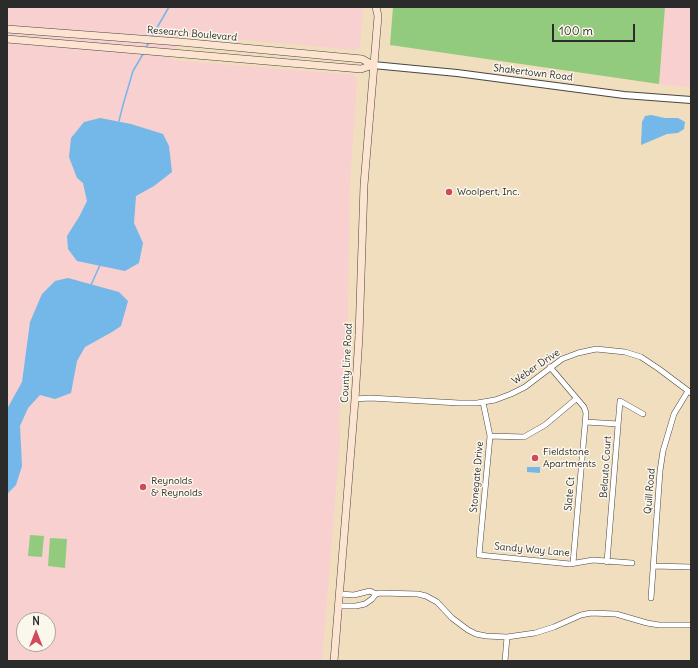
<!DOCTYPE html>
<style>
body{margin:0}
#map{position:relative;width:698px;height:668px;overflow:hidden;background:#f1debf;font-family:Delius,sans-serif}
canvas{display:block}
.frame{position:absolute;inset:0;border:8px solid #2b2b2b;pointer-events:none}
.north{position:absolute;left:16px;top:612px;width:40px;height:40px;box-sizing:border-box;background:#fbf7ec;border:1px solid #a8a59f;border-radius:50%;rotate:0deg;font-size:11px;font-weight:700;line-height:16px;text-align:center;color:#2b2b2b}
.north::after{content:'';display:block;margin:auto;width:14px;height:18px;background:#d1495b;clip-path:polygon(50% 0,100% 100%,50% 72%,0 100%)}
.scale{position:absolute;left:552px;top:24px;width:83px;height:18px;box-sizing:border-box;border:2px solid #2b2b2b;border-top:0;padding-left:5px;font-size:12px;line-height:14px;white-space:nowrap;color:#2b2b2b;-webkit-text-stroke:3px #fbf7ec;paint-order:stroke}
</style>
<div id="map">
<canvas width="698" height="668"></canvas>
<div class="frame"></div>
<div class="north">N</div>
<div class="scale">100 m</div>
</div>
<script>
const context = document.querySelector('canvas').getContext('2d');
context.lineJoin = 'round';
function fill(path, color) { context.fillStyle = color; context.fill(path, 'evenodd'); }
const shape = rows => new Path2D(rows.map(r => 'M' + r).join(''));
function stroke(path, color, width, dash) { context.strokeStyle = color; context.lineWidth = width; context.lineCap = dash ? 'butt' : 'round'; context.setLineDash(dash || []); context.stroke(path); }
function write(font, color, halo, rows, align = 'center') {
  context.font = font + ' Delius,sans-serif'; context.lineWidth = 3; context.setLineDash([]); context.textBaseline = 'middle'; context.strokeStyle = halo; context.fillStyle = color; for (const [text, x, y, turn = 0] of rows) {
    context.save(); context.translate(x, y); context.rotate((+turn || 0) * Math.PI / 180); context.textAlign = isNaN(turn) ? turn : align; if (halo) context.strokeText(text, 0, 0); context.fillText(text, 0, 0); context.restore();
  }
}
fill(shape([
 [7,7,363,7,360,47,355,50,181,34,172,60,354,75,357,80,350,181,348,314,343,385,342,389,339,417,340,440,322,661,7,661],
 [24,620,48,620,48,644,24,644],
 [665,7,691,7,691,87,659,84]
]), '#f7d0cf');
fill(shape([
 [393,7,665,7,659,84,390,45],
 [30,535,44,536,42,557,28,556],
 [50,538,67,539,65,568,48,566]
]), '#93cb7e');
fill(shape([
 [651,115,665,118,678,118,685,122,684,129,678,133,667,134,641,145,642,122,645,116],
 [100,118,131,124,163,134,169,146,172,172,154,186,136,196,134,223,143,243,139,263,125,271,77,261,68,249,67,236,79,217,87,201,83,183,77,178,69,157,71,138,84,122],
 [68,278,119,292,128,301,121,326,112,332,85,347,77,361,71,393,55,399,40,395,28,408,20,426,22,466,16,485,7,494,7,409,22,382,30,322,42,294,55,281],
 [527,467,540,467,540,473,527,472]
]), '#74b7e9');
stroke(shape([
 [151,38,169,7],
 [145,49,150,41],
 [119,121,123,105,133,71,143,54],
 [91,285,100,265]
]), '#74b7e9', 1.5);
const minor = shape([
 [550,367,584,407,586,413,573,563],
 [355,399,370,398,459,403,477,403,495,400,511,394,525,387,562,359,578,353,596,349,625,352,641,357,659,369,691,393],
 [483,402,490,436,479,555,570,564,593,560,632,563],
 [586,422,618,424],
 [490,436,524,437,545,425,576,399],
 [607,562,620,401,643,414],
 [654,566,691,567],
 [340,594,354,595,370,591,376,594],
 [651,598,660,471,663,451,674,414,688,391],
 [339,606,356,606,365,604,372,599,376,594,380,593,418,594,426,596,437,602,452,618,468,630,476,634,486,636,507,637,535,633,554,627,581,615,591,613,616,614,647,623,659,625,691,625],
 [505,661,507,637]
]);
const tertiary = shape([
 [373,65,457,73,624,95,691,100]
]);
const secondary = shape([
 [7,29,180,42,362,59,373,65],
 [7,39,361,69,373,65],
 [334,661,355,399,359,336,364,185,378,16,376,7]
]);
stroke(minor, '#494641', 6);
stroke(tertiary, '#494641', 8);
stroke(secondary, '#494641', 8);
stroke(minor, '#fff', 5);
stroke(tertiary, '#fff', 6);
stroke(secondary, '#fde4d1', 7);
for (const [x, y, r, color] of [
 [449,192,4,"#d1495b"],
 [535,458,4,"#d1495b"],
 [143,487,4,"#d1495b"]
]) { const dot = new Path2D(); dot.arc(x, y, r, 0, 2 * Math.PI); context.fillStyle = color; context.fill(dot); stroke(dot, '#fbf7ec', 1.5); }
write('10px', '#2b2b2b', '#fbf7ec', [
 ["Research Boulevard",192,34,5],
 ["Shakertown Road",533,73,7],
 ["County Line Road",347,363,-87],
 ["Weber Drive",536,367,-34],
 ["Belauto Court",606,467,-86],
 ["Stonegate Drive",477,477,-85],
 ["Quill Road",650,491,-85],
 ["Slate Ct",570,494,-85],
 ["Sandy Way Lane",532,550,5]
]);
write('10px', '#2b2b2b', '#fbf7ec', [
 ["Woolpert, Inc.",457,192],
 ["Fieldstone",543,452],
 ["Apartments",543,464],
 ["Reynolds",151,481],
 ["& Reynolds",151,493]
], 'left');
</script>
